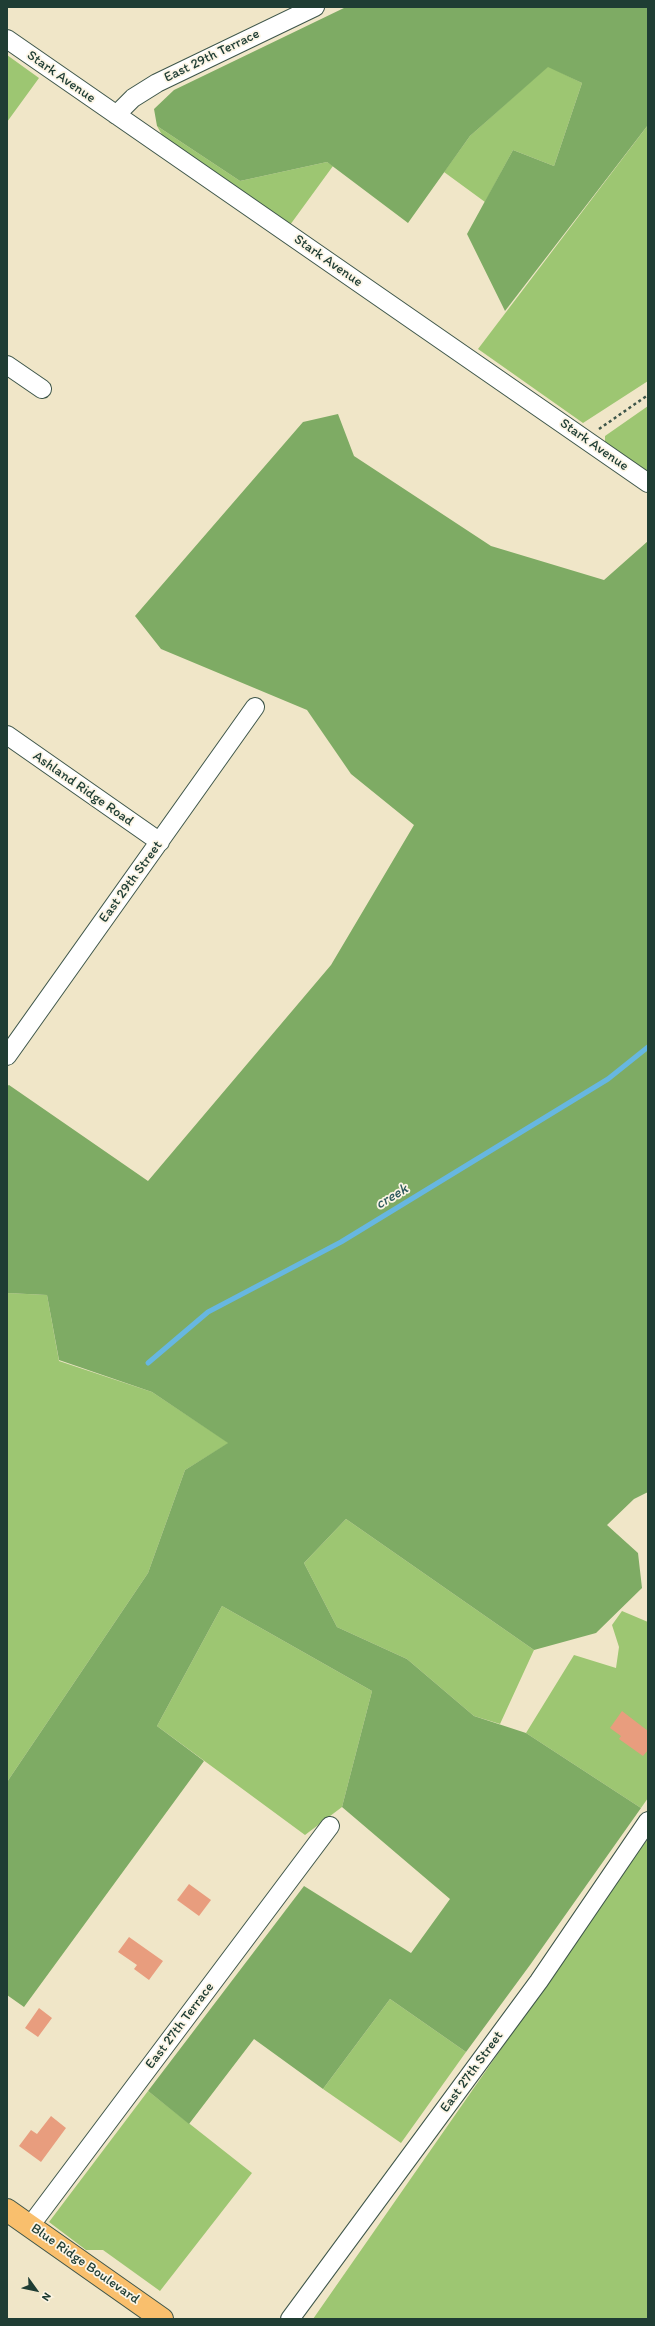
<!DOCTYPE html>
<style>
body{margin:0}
#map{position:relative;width:655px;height:2326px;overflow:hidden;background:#f0e6c8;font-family:Itim,sans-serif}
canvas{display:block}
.frame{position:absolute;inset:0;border:8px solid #1f3d34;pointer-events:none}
.north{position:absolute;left:16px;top:2270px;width:40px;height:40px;-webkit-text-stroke:3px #fcf5e5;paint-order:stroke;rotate:123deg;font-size:11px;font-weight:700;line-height:16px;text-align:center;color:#1f3d34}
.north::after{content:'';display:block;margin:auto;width:14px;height:18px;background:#1f3d34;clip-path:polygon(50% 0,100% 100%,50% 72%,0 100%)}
</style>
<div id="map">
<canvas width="655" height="2326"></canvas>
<div class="frame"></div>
<div class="north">N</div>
</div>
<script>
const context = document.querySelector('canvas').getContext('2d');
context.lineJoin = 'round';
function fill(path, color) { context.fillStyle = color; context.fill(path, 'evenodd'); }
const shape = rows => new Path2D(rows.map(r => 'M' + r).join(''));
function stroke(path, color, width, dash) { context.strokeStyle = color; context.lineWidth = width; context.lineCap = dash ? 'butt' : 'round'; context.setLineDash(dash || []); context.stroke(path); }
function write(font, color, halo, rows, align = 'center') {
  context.font = font + ' Itim,sans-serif'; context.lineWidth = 3.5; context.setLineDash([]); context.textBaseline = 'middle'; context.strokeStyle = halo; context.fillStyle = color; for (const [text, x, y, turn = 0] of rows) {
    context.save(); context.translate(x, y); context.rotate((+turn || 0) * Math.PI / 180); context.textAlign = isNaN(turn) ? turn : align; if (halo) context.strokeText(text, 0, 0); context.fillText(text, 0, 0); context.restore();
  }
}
fill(shape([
 [7,55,39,78,7,122],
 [548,66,582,83,554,166,513,150,485,202,444,172,470,136],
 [648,125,648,381,583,423,478,349],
 [157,126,240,181,327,162,333,166,290,225,165,140],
 [648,406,648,473,605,444,605,436],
 [7,1293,47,1295,59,1361,152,1392,229,1443,185,1470,148,1573,7,1782],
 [346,1519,534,1650,500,1724,474,1716,407,1659,337,1627,304,1563],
 [222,1606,372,1691,342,1807,305,1835,157,1726],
 [622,1611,648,1622,648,1798,641,1808,526,1733,574,1655,616,1668,619,1647,612,1625],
 [648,1838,648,2319,313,2319],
 [390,1999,466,2052,401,2143,323,2089],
 [148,2091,252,2173,160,2291,103,2250,86,2250,49,2222]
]), '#9dc672');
fill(shape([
 [346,7,648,7,648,125,505,311,467,234,513,150,554,166,582,83,548,67,470,136,408,223,327,162,240,181,157,126,154,109,174,90],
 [338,414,354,456,491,546,604,580,648,541,648,1492,634,1499,607,1525,638,1553,642,1588,596,1633,534,1650,346,1519,304,1563,337,1627,407,1659,474,1716,526,1733,641,1808,530,1965,466,2052,390,1999,323,2089,254,2039,189,2124,148,2091,304,1886,411,1953,450,1899,342,1807,372,1691,222,1606,157,1726,204,1761,24,2007,7,1995,7,1782,148,1573,185,1470,228,1443,152,1392,59,1360,47,1295,7,1293,7,1086,9,1085,148,1181,331,965,414,825,351,774,307,710,161,649,135,616,303,422]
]), '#7eab64');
stroke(shape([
 [148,1363,208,1312,341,1242,608,1079,648,1047]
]), '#67b7e1', 5);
fill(shape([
 [622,1711,648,1731,648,1750,643,1756,619,1739,621,1736,610,1728],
 [189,1884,211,1900,199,1916,177,1900],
 [129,1937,163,1961,149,1980,134,1969,137,1965,118,1952],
 [39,2008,52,2018,38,2037,25,2028],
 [51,2116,66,2128,41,2162,19,2146,31,2130,37,2134]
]), '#e89d7e');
const minor = shape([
 [7,39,648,483],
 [116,115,133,98,157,83,315,7],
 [7,365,42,389],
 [7,735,160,842],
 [7,1056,255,707],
 [30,2226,330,1826],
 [290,2319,539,1981,648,1821]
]);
const major = shape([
 [7,2210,162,2319]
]);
stroke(minor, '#3e564a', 20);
stroke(major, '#3e564a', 24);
stroke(shape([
 [599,429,648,395]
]), '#3e564a', 2.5, [3, 3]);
stroke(minor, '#fff', 18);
stroke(major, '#f9bf6d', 22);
write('14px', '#1f3d34', '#fcf5e5', [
 ["East 29th Terrace",212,56,-26],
 ["Stark Avenue",61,77,35],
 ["Stark Avenue",328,261,35],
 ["Stark Avenue",594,445,35],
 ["Ashland Ridge Road",83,789,35],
 ["East 29th Street",131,882,-54],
 ["East 27th Terrace",180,2026,-53],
 ["East 27th Street",472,2072,-54],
 ["Blue Ridge Boulevard",85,2264,35]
]);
write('italic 15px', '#315c5f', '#fcf5e5', [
 ["creek",392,1197,-31]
]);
</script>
